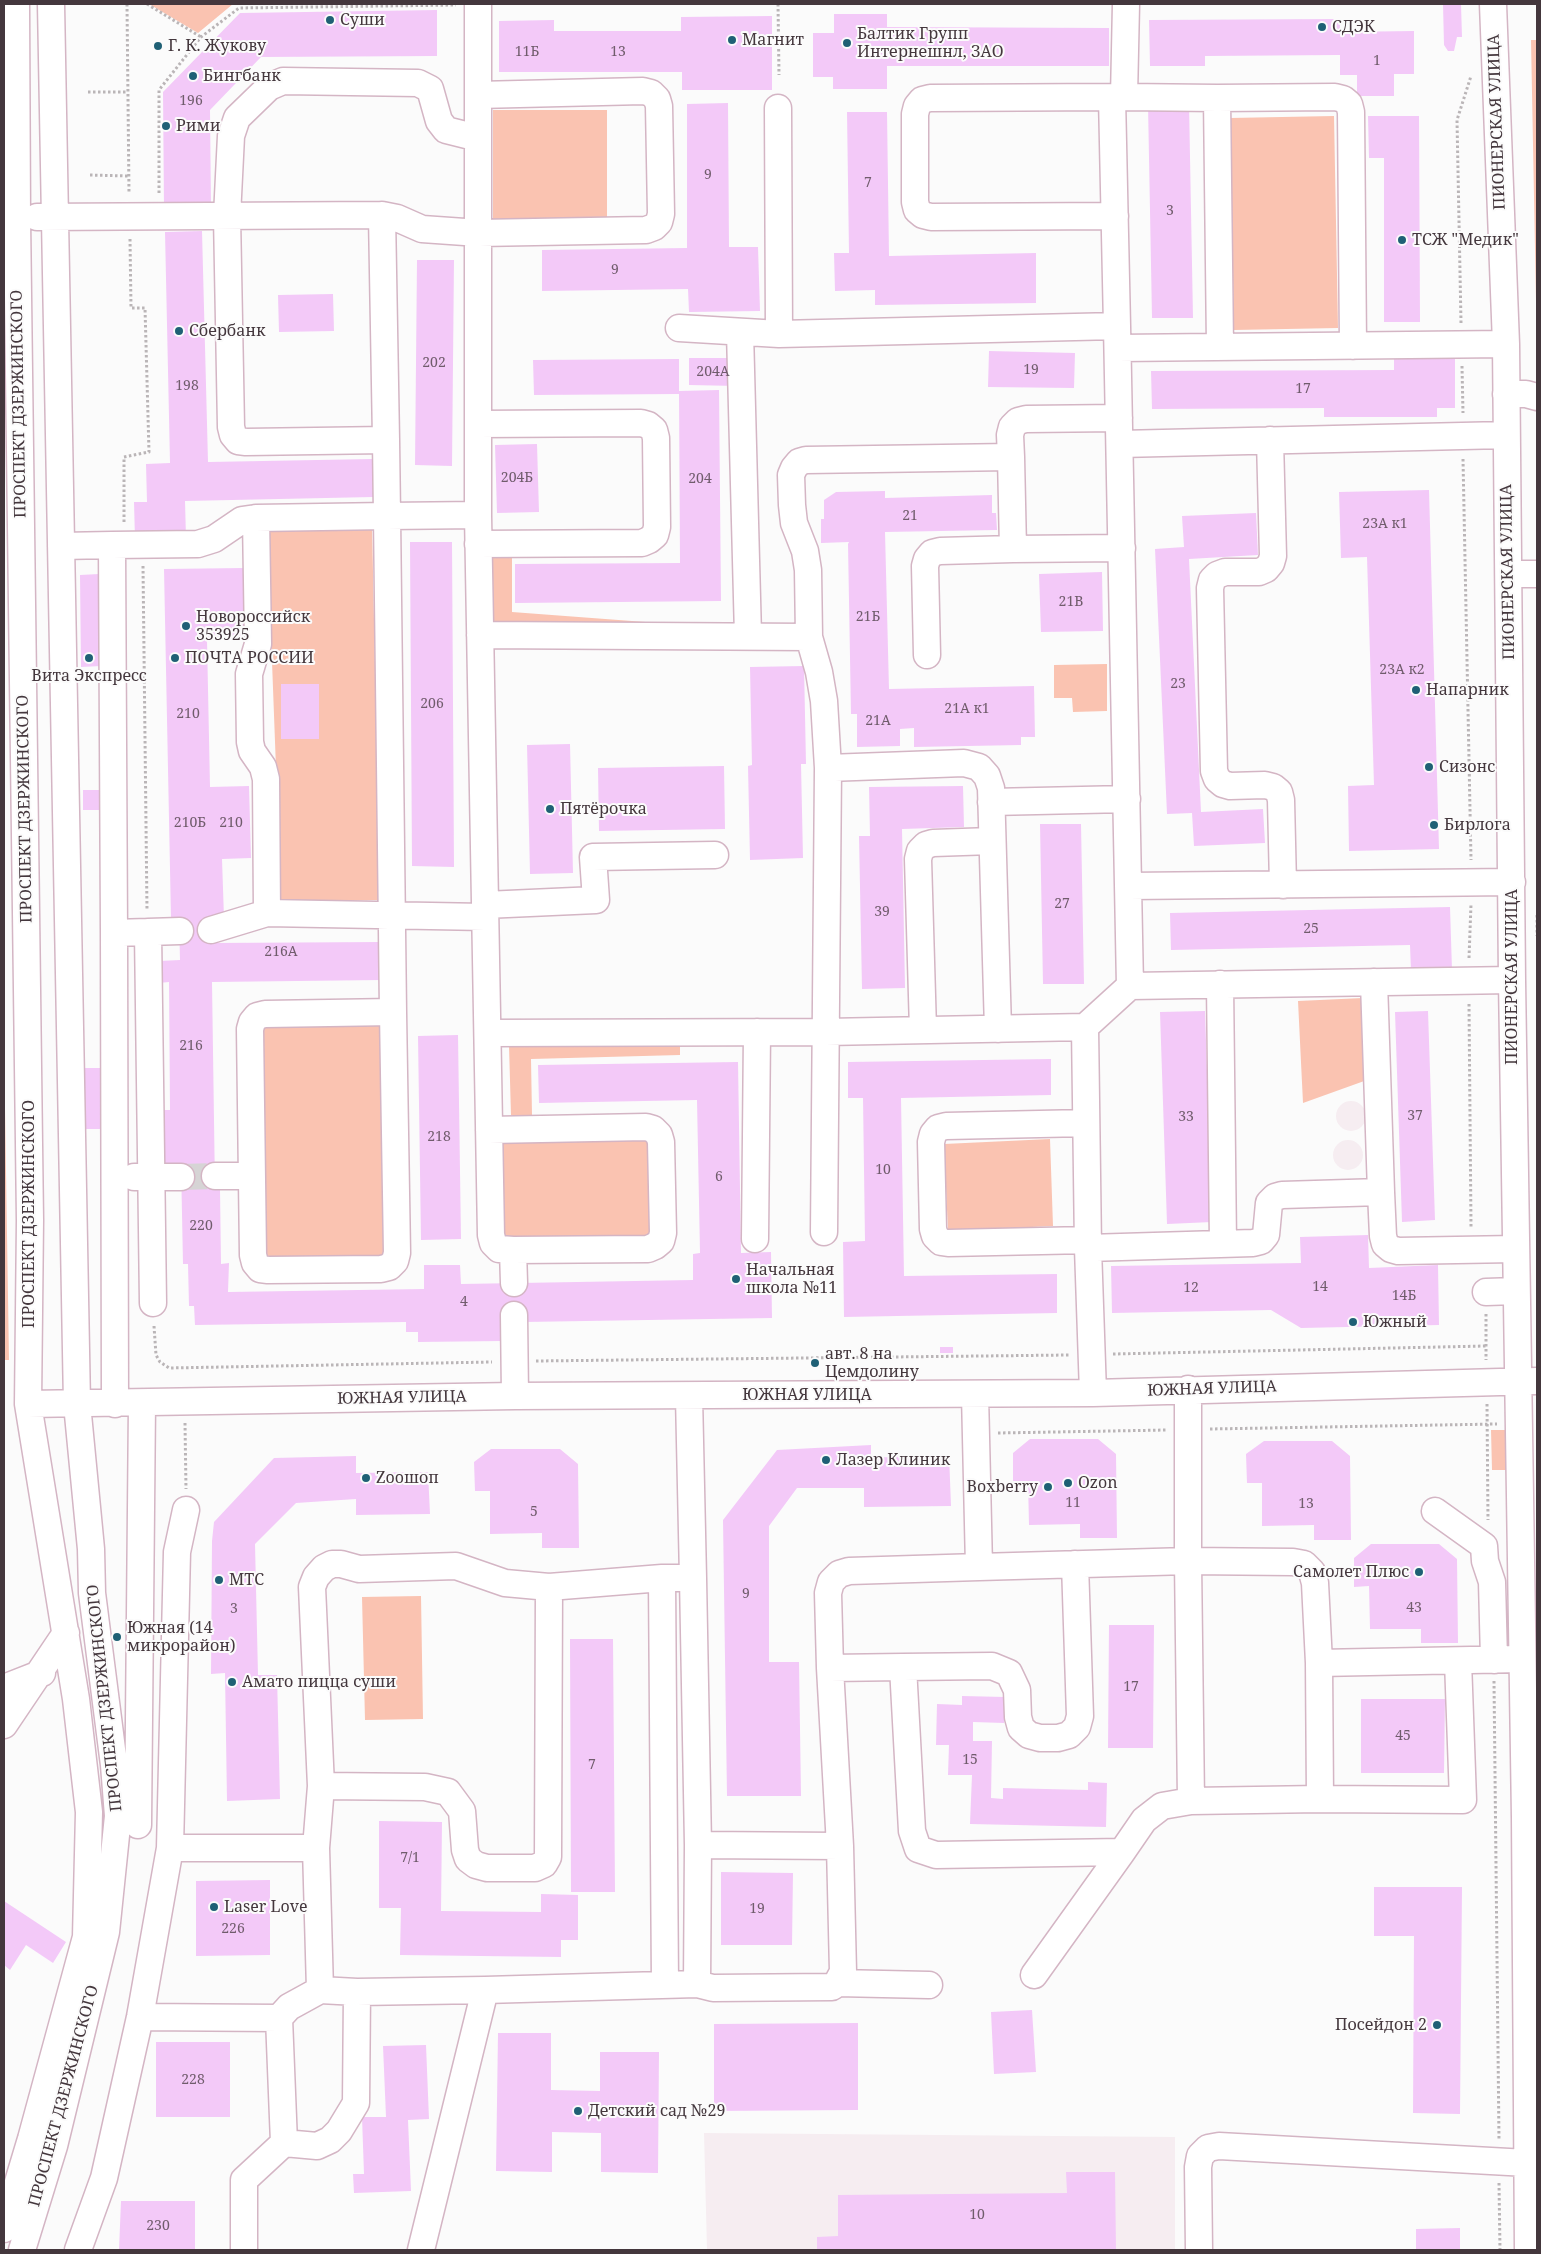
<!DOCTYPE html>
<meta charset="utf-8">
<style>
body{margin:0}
#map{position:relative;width:1541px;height:2254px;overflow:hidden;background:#fbfbfb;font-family:"Noto Serif",serif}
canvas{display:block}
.frame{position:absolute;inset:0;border:5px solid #44373d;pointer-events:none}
</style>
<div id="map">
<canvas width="1541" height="2254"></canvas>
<div class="frame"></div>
</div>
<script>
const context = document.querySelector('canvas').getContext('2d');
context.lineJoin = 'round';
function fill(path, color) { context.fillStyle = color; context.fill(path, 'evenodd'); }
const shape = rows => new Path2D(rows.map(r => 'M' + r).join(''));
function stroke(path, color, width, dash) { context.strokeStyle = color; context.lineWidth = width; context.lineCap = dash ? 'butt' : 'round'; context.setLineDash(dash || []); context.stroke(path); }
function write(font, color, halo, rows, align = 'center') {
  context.font = font + ' "Noto Serif",serif'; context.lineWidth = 4; context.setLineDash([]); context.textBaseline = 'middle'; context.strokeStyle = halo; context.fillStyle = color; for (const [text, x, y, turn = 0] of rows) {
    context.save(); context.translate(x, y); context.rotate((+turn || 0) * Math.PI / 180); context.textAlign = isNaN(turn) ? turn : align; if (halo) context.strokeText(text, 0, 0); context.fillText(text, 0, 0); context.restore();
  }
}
fill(shape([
 '1336 1116a15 15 0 1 1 30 0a15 15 0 1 1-30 0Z',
 '1333 1155a15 15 0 1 1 30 0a15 15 0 1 1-30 0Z',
 [704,2133,1175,2137,1175,2250,707,2250]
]), '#f6edf1');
fill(shape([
 [149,4,233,4,198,33],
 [1531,40,1537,40,1537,354],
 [493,110,607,110,607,220,493,220],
 [1334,116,1338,328,1234,330,1230,118],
 [372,525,380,900,281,902,267,528],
 [488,550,512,550,512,612,725,628,490,626],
 [1107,664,1107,711,1073,712,1072,698,1054,698,1054,665],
 [1363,998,1367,1080,1303,1103,1298,1001],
 [381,1020,390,1261,262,1260,256,1022],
 [680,1042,680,1055,531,1059,532,1115,511,1115,509,1046],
 [4,1045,9,1360,4,1360],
 [501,1134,652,1134,653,1236,502,1236],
 [1050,1139,1053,1226,948,1231,944,1144],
 [1491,1430,1506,1430,1507,1470,1492,1470],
 [421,1596,423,1719,365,1720,362,1597]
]), '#fac3b1');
fill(shape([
 [1443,4,1461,4,1462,37,1457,37,1454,51,1448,51,1444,45],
 [437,10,437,56,261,57,210,110,211,208,164,208,163,92,240,13],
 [834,14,887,14,887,27,1109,28,1109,66,887,66,887,89,833,89,833,77,813,77,813,33,834,33],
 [772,16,772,90,682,90,682,72,499,72,499,21,554,20,554,31,681,31,681,17],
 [1340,19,1340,32,1414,31,1414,74,1394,74,1394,96,1357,96,1357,75,1340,75,1340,55,1205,56,1205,66,1150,66,1149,20],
 [728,103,729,247,758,247,760,311,689,312,688,289,542,291,542,250,687,248,687,104],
 [1189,103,1193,318,1152,318,1148,104],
 [847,112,887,112,889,256,1036,253,1036,303,875,305,875,290,835,291,834,253,849,253],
 [1368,116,1419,116,1420,322,1384,322,1384,158,1369,158],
 [202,231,208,462,372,459,373,497,185,501,186,538,135,539,134,502,147,502,146,464,170,463,165,232],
 [417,260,454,260,452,466,415,465],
 [333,294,334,331,279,332,278,295],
 [989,351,1075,353,1074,388,988,387],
 [1394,357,1455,357,1455,408,1437,408,1437,417,1324,417,1324,408,1152,409,1151,371,1394,370],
 [689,358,737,358,737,386,689,385],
 [679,359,679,391,719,390,721,601,515,603,515,564,680,563,679,394,534,395,533,360],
 [537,444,539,512,497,513,495,445],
 [1429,490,1439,849,1349,851,1348,786,1374,785,1367,557,1341,558,1339,492],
 [885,491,885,498,992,495,992,513,996,513,997,530,885,532,889,689,1034,686,1035,737,1021,737,1021,745,914,747,914,728,900,729,900,746,857,747,857,714,851,714,848,544,849,542,821,543,821,519,824,519,824,500,836,492],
 [1256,513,1258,555,1189,559,1201,812,1263,809,1265,843,1194,846,1192,813,1167,814,1155,549,1184,547,1182,516],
 [410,542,452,542,454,867,412,866],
 [244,568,246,640,207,640,210,787,249,786,251,858,222,859,224,918,210,918,211,943,382,942,382,980,212,982,215,1189,220,1189,221,1264,229,1263,228,1292,424,1289,424,1265,460,1265,461,1284,693,1280,693,1254,700,1253,697,1100,539,1103,538,1065,738,1062,741,1253,771,1252,772,1318,524,1322,502,1341,418,1342,418,1332,406,1332,406,1322,195,1325,194,1306,189,1306,188,1264,183,1264,181,1164,161,1165,160,1110,170,1110,169,982,159,983,159,961,180,960,179,919,171,919,164,569],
 [1102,572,1103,631,1041,632,1039,574],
 [99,574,101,666,81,667,80,575],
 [804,666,806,764,801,764,803,858,750,860,748,766,752,765,750,667],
 [281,684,319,684,319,739,281,739],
 [570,744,573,873,530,874,527,745],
 [724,766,725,829,599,831,598,768],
 [963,786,964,827,902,829,905,988,862,989,859,836,870,836,869,787],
 [83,790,101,790,101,810,83,810],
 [1040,824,1081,824,1084,984,1043,984],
 [1450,907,1452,970,1411,971,1410,945,1171,950,1170,913],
 [1205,1011,1212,1222,1167,1224,1160,1012],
 [1428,1011,1435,1220,1402,1222,1395,1012],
 [458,1035,461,1239,421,1240,418,1036],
 [1051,1059,1051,1095,901,1098,904,1276,1057,1274,1057,1313,844,1317,843,1242,865,1241,863,1098,848,1098,848,1062],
 [83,1068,102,1068,103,1129,84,1129],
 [1368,1235,1369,1268,1438,1265,1439,1325,1301,1328,1271,1310,1112,1313,1111,1266,1301,1263,1300,1237],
 [940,1347,953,1347,953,1353,940,1353],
 [1030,1439,1098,1439,1116,1454,1117,1538,1080,1538,1080,1524,1029,1525,1028,1481,1013,1481,1013,1453],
 [1264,1441,1332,1441,1350,1456,1351,1540,1314,1540,1314,1525,1262,1526,1262,1483,1247,1483,1246,1454],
 [871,1445,871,1458,949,1454,951,1506,864,1507,864,1488,797,1488,769,1526,769,1662,799,1662,801,1796,727,1796,723,1520,777,1450],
 [491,1449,560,1449,578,1464,579,1548,542,1548,542,1533,490,1534,490,1491,475,1491,474,1462],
 [356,1456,356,1473,428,1472,430,1514,356,1515,356,1499,296,1503,255,1544,258,1675,277,1675,280,1799,227,1801,225,1673,211,1674,212,1541,214,1522,274,1458],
 [1371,1544,1439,1544,1457,1559,1458,1643,1421,1643,1421,1629,1370,1629,1369,1586,1354,1587,1354,1558],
 [1109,1625,1154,1625,1153,1748,1108,1748],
 [570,1639,613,1639,615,1892,571,1892],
 [962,1696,1005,1697,1004,1723,973,1722,973,1741,992,1741,991,1798,1003,1799,1003,1788,1088,1790,1088,1782,1107,1783,1106,1827,970,1824,972,1775,948,1775,949,1745,936,1745,937,1704,962,1705],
 [1361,1699,1445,1699,1444,1773,1361,1773],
 [379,1821,442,1822,441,1911,541,1912,541,1894,578,1895,578,1940,561,1940,561,1957,400,1955,401,1908,379,1908],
 [721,1872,793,1873,792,1945,721,1945],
 [270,1880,270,1955,196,1956,196,1881],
 [1374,1887,1462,1887,1460,2114,1413,2113,1414,1936,1374,1936],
 [4,1901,66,1942,53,1963,26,1945,10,1970,4,1965],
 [1032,2010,1036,2072,994,2074,991,2012],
 [858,2023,858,2110,714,2111,714,2024],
 [498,2033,551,2033,551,2090,600,2091,600,2052,659,2052,658,2173,601,2172,601,2133,552,2132,552,2172,496,2171],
 [156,2042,230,2042,230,2117,156,2117],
 [426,2045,429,2119,408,2120,411,2191,354,2193,353,2174,364,2174,362,2117,386,2117,383,2046],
 [1066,2172,1115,2172,1116,2250,817,2250,817,2237,838,2236,838,2195,1067,2193],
 [121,2201,195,2201,195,2250,119,2250],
 [1460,2228,1460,2250,1416,2250,1416,2229]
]), '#f3c9f8');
stroke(shape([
 [181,1177,215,1176]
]), '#d6d4d5', 26, [26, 13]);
const minor = shape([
 [478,4,478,515,491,1235,493,1243,499,1249,513,1250,514,1283],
 [1493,4,1506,344,1512,980,1525,1818,1528,2250],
 [1112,97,930,98,922,100,917,106,915,114,915,202,917,210,923,215,931,217,1115,216],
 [1124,97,1217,98,1220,347],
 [1217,98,1335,97,1343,99,1349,104,1351,112,1353,346],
 [778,108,779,334],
 [382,215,386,440,246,442,238,441,233,435,231,427,227,216,231,136,237,118,269,87,283,81,418,83,430,89,439,121,446,130,478,138],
 [37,217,382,215,397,218,422,229,479,233,646,230,654,227,659,222,661,214,659,106,657,99,651,93,643,91,478,95],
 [1117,326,1112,97,1124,97,1126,4],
 [679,328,779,334,1117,326,1130,986],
 [740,332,748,636],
 [1118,348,1506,344],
 [1506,394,1526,394,1537,397],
 [478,424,641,423,648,425,654,430,656,438,657,527,655,535,649,540,642,543,478,544],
 [1270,440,1273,556,1271,563,1266,569,1259,572,1225,572,1217,575,1212,580,1210,588,1214,771,1217,779,1223,784,1230,786,1265,785,1273,787,1279,792,1281,800,1283,885],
 [1120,444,1505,435],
 [256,518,258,644,249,674,250,742,252,751,263,767,266,779,267,913],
 [112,545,198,544,214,539,242,520,256,518,387,516,386,440],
 [61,546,112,545,114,933,148,932,153,1303],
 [1013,549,1122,548],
 [1509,574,1537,574],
 [480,635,809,637,819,672,824,701,828,768,824,1232],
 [809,637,808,570,805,551,794,523,792,505,791,475,794,468,799,462,806,460,1011,457,1010,435,1012,427,1018,421,1026,419,1119,418],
 [927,655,925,566,927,559,932,553,940,551,1013,549,1011,457],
 [828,768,964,763,979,767,987,776,991,788,998,1029],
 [991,802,1127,799],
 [1129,886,1512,882],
 [485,905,596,900,593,857,715,855],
 [211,930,267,913,485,917],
 [148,932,180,931],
 [114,933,115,1404],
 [1220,984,1223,1244],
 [393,1012,397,1253,395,1261,389,1267,381,1269,268,1270,260,1269,255,1263,253,1255,250,1029,252,1022,257,1016,265,1014,393,1012,387,516,478,515],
 [1085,1027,1088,1248,1093,1393],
 [923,1030,918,859,920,851,926,845,933,843,992,841],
 [488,1033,826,1032,1085,1027,1130,986,1512,980],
 [1086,1123,946,1126,938,1128,933,1134,931,1142,933,1229,935,1236,941,1242,948,1243,1088,1240],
 [489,1130,646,1127,653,1129,659,1135,661,1142,663,1233,661,1241,655,1246,648,1249,513,1250],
 [215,1176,251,1176],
 [134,1177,181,1177],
 [1381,1192,1383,1236,1385,1244,1391,1249,1398,1251,1515,1249],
 [755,1239,757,1032],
 [1088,1248,1253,1243,1261,1241,1266,1235,1269,1203,1275,1197,1282,1195,1381,1192,1374,982],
 [1486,1292,1516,1291],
 [514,1315,515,1396],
 [1188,1389,1188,1561,1191,1801,1320,1799,1319,1663],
 [975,1394,979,1567,1188,1561,1293,1562,1304,1564,1312,1572,1315,1583,1319,1663,1521,1659],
 [28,1404,515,1396,1093,1393,1537,1381],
 [1435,1511,1484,1546,1485,1561,1492,1582,1494,1660],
 [1075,1564,1080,1716,1077,1727,1069,1735,1058,1738,1040,1738,1029,1735,1021,1728,1018,1717,1017,1690,1009,1673,992,1666,903,1667,912,1831,918,1849,936,1855,1122,1852,1144,1820,1162,1806,1191,1801],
 [662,1578,665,1985],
 [693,1578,698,1845],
 [830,1668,903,1667],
 [4,1688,42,1673],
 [4,1725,66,1633],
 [321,1786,425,1787,448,1792,462,1811,465,1850,468,1859,476,1865,487,1868,535,1868,544,1864,548,1857,549,1587],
 [1320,1799,1463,1800,1458,1661],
 [138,1825,142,1403],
 [840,1846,830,1668,828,1593,831,1582,839,1574,849,1571,979,1567],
 [170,1848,316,1848],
 [1034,1975,1122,1852],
 [837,1983,929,1985],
 [320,1990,316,1848,321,1786,312,1587,316,1577,324,1568,332,1564,341,1564,359,1569,456,1566,505,1583,549,1587,662,1578,693,1578,689,1396],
 [140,2017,279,2018],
 [284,2143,317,2146,330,2140,339,2131,356,2103,357,1992],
 [4,2229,31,2139,86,1937,89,1812,76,1699,28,1404,30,1220,17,218,16,4],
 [22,2250,54,2146,106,1932,118,1816,114,1765,92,1593,91,1549,77,1404,51,4],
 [78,2250,104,2178,140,2017,170,1848,177,1552,186,1510],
 [244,2250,244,2180,284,2143,279,2018,289,2007,320,1990,357,1992,485,1990,697,1984,713,1988,832,1987,837,1983,843,1972,840,1846,698,1845,697,1984],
 [421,2250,485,1990],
 [1199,2250,1198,2167,1200,2156,1208,2148,1219,2146,1527,2163]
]);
stroke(minor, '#d4b5c4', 29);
stroke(shape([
 [127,4,129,193],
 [147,4,201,37],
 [778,4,779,75],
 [88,92,128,92],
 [90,175,129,176],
 [159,193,159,90,201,37,239,8,456,5],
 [1461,323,1457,120,1471,76],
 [1462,366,1463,413],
 [1463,459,1471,860],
 [124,522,124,457,149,452,145,308,131,308,130,239],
 [143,566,147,910],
 [1537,915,1537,936],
 [1469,958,1471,904],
 [1469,1004,1471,1227],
 [1486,1314,1486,1360],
 [154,1326,156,1355,160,1362,169,1368,492,1362],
 [1113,1354,1486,1346],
 [536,1361,1069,1355],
 [1487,1404,1488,1520],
 [185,1423,186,1489],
 [1210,1429,1497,1424],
 [998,1433,1167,1430],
 [1494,1681,1499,2140],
 [1499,2183,1500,2250]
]), '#bab5b7', 3, [2.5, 2.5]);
stroke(minor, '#fff', 26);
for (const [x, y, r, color] of [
 [330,20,5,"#1f6075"],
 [1322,27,5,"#1f6075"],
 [732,40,5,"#1f6075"],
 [847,43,5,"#1f6075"],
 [158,46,5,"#1f6075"],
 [193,76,5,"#1f6075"],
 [166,126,5,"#1f6075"],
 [1402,240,5,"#1f6075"],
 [179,331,5,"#1f6075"],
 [186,626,5,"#1f6075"],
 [89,658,5,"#1f6075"],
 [175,658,5,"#1f6075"],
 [1416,690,5,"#1f6075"],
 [1429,767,5,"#1f6075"],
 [550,809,5,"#1f6075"],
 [1434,825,5,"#1f6075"],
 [736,1279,5,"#1f6075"],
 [1353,1322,5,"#1f6075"],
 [815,1363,5,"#1f6075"],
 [826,1460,5,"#1f6075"],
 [366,1478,5,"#1f6075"],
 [1068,1483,5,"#1f6075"],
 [1048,1487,5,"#1f6075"],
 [1419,1572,5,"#1f6075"],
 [219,1580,5,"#1f6075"],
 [117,1637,5,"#1f6075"],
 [232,1682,5,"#1f6075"],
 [214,1907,5,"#1f6075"],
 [1437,2025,5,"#1f6075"],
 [578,2111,5,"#1f6075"]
]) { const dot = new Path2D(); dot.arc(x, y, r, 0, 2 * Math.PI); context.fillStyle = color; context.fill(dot); stroke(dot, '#fbfbfb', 2); }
write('14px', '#705c6c', null, [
 ["11Б",527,52],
 ["13",618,52],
 ["1",1377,61],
 ["196",191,101],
 ["9",708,175],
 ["7",868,183],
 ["3",1170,211],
 ["9",615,270],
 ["202",434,363],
 ["19",1031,370],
 ["204А",713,372],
 ["198",187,386],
 ["17",1303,389],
 ["204Б",517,478],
 ["204",700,479],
 ["21",910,516],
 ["23А к1",1385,524],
 ["21В",1071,602],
 ["21Б",868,617],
 ["23А к2",1402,670],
 ["23",1178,684],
 ["206",432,704],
 ["21А к1",967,709],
 ["210",188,714],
 ["21А",878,721],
 ["210Б",190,823],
 ["210",231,823],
 ["27",1062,904],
 ["39",882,912],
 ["25",1311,929],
 ["216А",281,952],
 ["216",191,1046],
 ["37",1415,1116],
 ["33",1186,1117],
 ["218",439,1137],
 ["10",883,1170],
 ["6",719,1177],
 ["220",201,1226],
 ["14",1320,1287],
 ["12",1191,1288],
 ["14Б",1404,1296],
 ["4",464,1302],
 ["11",1073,1503],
 ["13",1306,1504],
 ["5",534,1512],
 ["9",746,1594],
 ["43",1414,1608],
 ["3",234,1609],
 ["17",1131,1687],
 ["45",1403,1736],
 ["15",970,1760],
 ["7",592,1765],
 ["7/1",410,1858],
 ["19",757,1909],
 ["226",233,1929],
 ["228",193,2080],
 ["10",977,2215],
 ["230",158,2226]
]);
write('16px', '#44373d', '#fbfbfb', [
 ["Суши",340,20],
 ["СДЭК",1332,27],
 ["Балтик Групп",857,34],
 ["Интернешнл, ЗАО",857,52],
 ["Магнит",742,40],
 ["Г. К. Жукову",168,46],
 ["Бингбанк",203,76],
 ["Рими",176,126],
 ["ТСЖ \"Медик\"",1412,240],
 ["Сбербанк",189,331],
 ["Новороссийск",196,617],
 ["353925",196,635],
 ["ПОЧТА РОССИИ",185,658],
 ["Вита Экспресс",89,676,"center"],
 ["Напарник",1426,690],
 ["Сизонс",1439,767],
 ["Пятёрочка",560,809],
 ["Бирлога",1444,825],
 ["Начальная",746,1270],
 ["школа №11",746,1288],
 ["Южный",1363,1322],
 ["авт. 8 на",825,1354],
 ["Цемдолину",825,1372],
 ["Лазер Клиник",836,1460],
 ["Zooшоп",376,1478],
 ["Ozon",1078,1483],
 ["Boxberry",1038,1487,"right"],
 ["Самолет Плюс",1409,1572,"right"],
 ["МТС",229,1580],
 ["Южная (14",127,1628],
 ["микрорайон)",127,1646],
 ["Амато пицца суши",242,1682],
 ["Laser Love",224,1907],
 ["Посейдон 2",1427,2025,"right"],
 ["Детский сад №29",588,2111]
], 'left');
write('16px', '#44373d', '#fbfbfb', [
 ["ПИОНЕРСКАЯ УЛИЦА",1497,122,-92],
 ["ПРОСПЕКТ ДЗЕРЖИНСКОГО",19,404,-91],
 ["ПИОНЕРСКАЯ УЛИЦА",1508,572,-91],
 ["ПРОСПЕКТ ДЗЕРЖИНСКОГО",25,809,-91],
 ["ПИОНЕРСКАЯ УЛИЦА",1512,977,-90],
 ["ПРОСПЕКТ ДЗЕРЖИНСКОГО",29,1214,-90],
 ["ЮЖНАЯ УЛИЦА",1212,1389,-2],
 ["ЮЖНАЯ УЛИЦА",807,1395],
 ["ЮЖНАЯ УЛИЦА",402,1398,-1],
 ["ПРОСПЕКТ ДЗЕРЖИНСКОГО",105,1698,-96],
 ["ПРОСПЕКТ ДЗЕРЖИНСКОГО",64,2096,-75]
]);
</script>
